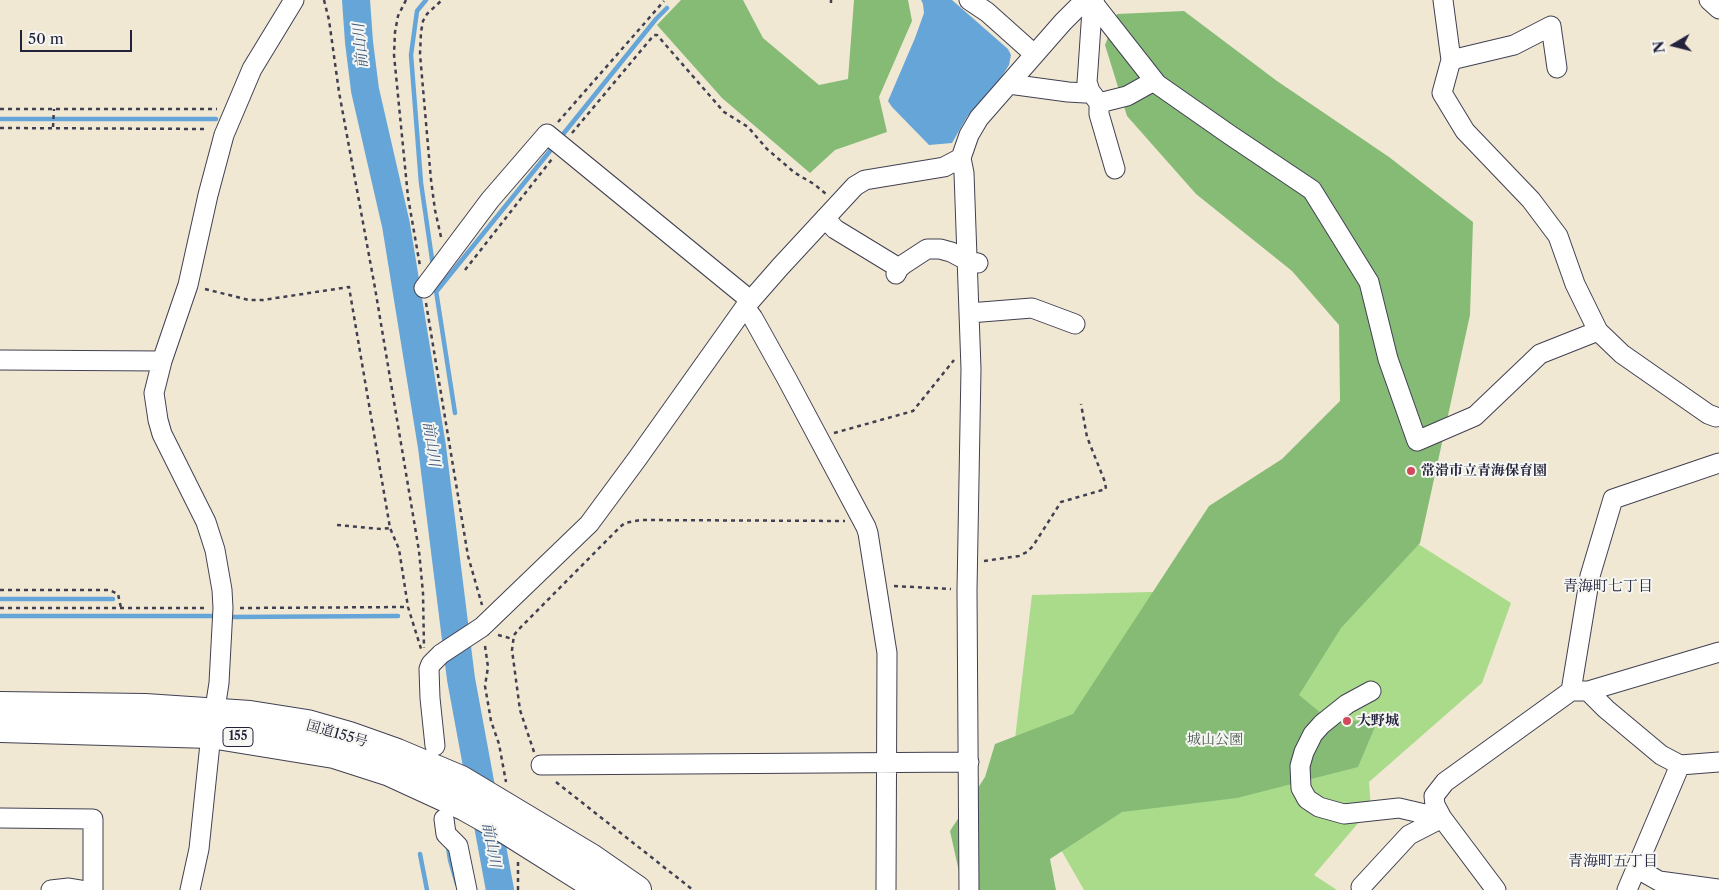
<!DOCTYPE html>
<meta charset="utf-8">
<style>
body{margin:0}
#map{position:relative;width:1719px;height:890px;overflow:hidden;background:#f1e8d4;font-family:"Libre Caslon Text",serif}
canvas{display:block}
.north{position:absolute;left:1649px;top:20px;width:50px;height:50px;-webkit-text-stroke:4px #f6f6f2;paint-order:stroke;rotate:262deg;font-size:14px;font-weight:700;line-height:20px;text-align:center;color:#22223b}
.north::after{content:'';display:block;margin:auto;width:18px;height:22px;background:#22223b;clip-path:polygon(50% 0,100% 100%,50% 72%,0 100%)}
.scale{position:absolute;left:20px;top:30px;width:112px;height:22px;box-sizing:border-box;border:2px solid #22223b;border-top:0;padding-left:6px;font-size:15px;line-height:18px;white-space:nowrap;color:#22223b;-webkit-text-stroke:4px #f6f6f2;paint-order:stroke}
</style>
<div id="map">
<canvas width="1719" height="890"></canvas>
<div class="north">N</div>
<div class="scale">50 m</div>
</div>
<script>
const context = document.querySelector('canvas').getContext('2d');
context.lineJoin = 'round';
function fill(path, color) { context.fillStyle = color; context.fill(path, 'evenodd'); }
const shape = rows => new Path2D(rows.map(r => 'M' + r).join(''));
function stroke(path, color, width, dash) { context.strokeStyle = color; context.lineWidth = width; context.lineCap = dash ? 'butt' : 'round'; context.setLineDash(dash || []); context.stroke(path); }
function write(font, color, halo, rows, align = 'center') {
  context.font = font + ' "Libre Caslon Text","Noto Serif JP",serif'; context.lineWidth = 4; context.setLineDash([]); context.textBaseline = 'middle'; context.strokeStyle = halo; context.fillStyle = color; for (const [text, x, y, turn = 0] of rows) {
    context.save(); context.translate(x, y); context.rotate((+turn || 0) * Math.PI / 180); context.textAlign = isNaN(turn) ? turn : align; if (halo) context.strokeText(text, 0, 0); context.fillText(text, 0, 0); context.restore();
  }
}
fill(shape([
 [1396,530,1511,603,1482,683,1369,782,1371,808,1314,875,1337,890,1084,890,1012,764,1032,595,1233,590]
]), '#a9db8a');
fill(shape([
 [681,0,743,0,763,38,819,85,848,79,854,0,908,0,912,21,879,97,887,132,835,150,810,173,722,98,657,25],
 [1184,11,1277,81,1389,157,1473,222,1470,315,1420,543,1341,628,1299,695,1328,719,1377,722,1358,767,1237,798,1122,812,1050,859,1056,890,963,890,950,831,985,777,995,744,1073,714,1209,506,1282,459,1340,401,1339,325,1292,271,1196,194,1127,116,1105,45,1117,14]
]), '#86bb76');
fill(shape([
 [921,0,952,0,1008,49,1011,55,1009,65,999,81,967,117,952,143,929,145,892,107,888,101,915,38,924,13,923,4]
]), '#66a5d8');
stroke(shape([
 [426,0,417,11,411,55,421,183,433,266],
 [0,119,216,119],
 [560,138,656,19,667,8],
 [435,284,455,413],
 [436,292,554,146],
 [0,599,113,599],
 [0,616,214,616],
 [231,617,398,616],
 [448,847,450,860,457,884],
 [420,854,427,890]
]), '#66a5d8', 4.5);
stroke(shape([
 [356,0,359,42,365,90,396,225,432,447,461,679,500,890]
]), '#66a5d8', 28);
const minor = shape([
 [969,0,987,12,1034,54],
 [1091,0,1157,84,1230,135,1312,190,1369,282,1388,359,1417,441,1475,416,1540,354,1598,331],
 [1443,0,1451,60,1442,93,1465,131,1531,200,1558,236,1575,284,1598,331,1622,354,1708,414,1716,417],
 [1709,0,1719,9],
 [1451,60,1514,45,1551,26,1557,68],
 [1009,84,1068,92,1085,93,1090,91,1087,82,1088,69,1092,10,1095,4],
 [1090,91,1099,103,1127,96,1154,81],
 [1099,103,1099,114,1115,169],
 [825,218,835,229,899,268],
 [896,274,899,268,904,264,927,249,940,249,951,252,968,261,978,263],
 [424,288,490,200,547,134,750,300],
 [745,307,753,318,787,379,866,527,868,533,887,653,886,890],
 [969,313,1032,308,1075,324],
 [0,360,162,361],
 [1371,691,1347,704,1322,724,1313,734,1304,752,1300,766,1301,788,1307,799,1319,807,1344,814,1399,808,1442,818],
 [1571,691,1590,576,1613,499,1719,463],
 [1588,691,1606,709,1661,755,1680,765,1719,762],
 [435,746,430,698,429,669,431,664,441,654,482,627,589,524,637,459,745,307,780,267,855,186,865,180,944,167,961,158],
 [541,765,969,762],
 [0,818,93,819,93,890],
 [444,819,446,834,458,846,467,890],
 [1636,868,1659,881,1719,889],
 [51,890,69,888,81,890],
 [190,890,199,849,211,734,219,683,223,608,222,590,215,550,206,522,162,434,158,420,154,393,162,361,188,285,208,195,224,135,252,69,294,0],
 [969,890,967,590,971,369,964,173,961,158,969,135,979,118,1063,22,1085,0],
 [1362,890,1361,887,1409,835,1442,818],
 [1496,890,1442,818,1435,805,1434,796,1445,782,1571,691,1588,691,1719,652],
 [1627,890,1680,765]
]);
const highway = shape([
 [0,706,145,708,250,715,307,724,349,736,397,753,461,780,591,858,637,890],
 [0,728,211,734,334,754,390,772,464,806,505,829,602,890]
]);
stroke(minor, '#414052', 21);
stroke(highway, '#414052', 30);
stroke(shape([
 [324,0,329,20,339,92,375,288,419,551,423,593,424,648],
 [406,0,398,16,395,32,394,55,408,197,420,266],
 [831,3,831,0],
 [0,109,217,109],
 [558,122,664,1],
 [53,127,54,109],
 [0,128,208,129],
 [572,133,654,35,657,35,724,112,748,127,767,149,795,173,814,184,826,194],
 [441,237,435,210,431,180,420,54,421,32,423,21,427,14,442,0],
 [465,270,552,159],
 [205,289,249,300,263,300,349,287,390,528,399,549,408,607,422,652],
 [426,303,468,556,482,605],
 [834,433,913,411,954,360],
 [337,525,381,529,390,528],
 [984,561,1019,556,1027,552,1033,546,1061,502,1106,489,1105,482,1087,437,1081,404],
 [894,586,951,589],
 [0,590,109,590,118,594,121,608],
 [0,608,207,608],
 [240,608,408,607],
 [498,635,513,639],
 [485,646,488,667,485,686,491,721,499,744,506,782],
 [534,752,520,710,512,650,514,635,519,629,620,527,625,523,640,520,845,521],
 [556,782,693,890],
 [518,890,518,862]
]), '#414052', 2.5, [4, 4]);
stroke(minor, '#fff', 19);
stroke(highway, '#fff', 28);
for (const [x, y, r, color] of [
 [1411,471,5,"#d1495b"],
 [1347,721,5,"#d1495b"]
]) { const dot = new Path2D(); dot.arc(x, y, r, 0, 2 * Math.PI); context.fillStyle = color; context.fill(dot); stroke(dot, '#f6f6f2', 2); }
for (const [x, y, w] of [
 [238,737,30]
]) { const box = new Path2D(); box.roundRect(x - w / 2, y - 9.5, w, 19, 4); context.fillStyle = '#f6f6f2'; context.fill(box); stroke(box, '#22223b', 1); }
write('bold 12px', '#22223b', null, [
 ["155",238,737]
]);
write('bold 14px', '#22223b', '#f6f6f2', [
 ["常滑市立青海保育園",1421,471],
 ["大野城",1357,721]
], 'left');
write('14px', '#22223b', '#f6f6f2', [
 ["国道155号",337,734,16]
]);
write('14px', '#4a5a53', '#f6f6f2', [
 ["城山公園",1215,740]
]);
write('italic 15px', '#3d567a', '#f6f6f2', [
 ["前山川",361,46,-95],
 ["前山川",431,444,82],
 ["前山川",491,845,80]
]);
write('15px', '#22223b', '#f6f6f2', [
 ["青海町七丁目",1608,587],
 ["青海町五丁目",1613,862]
]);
</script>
